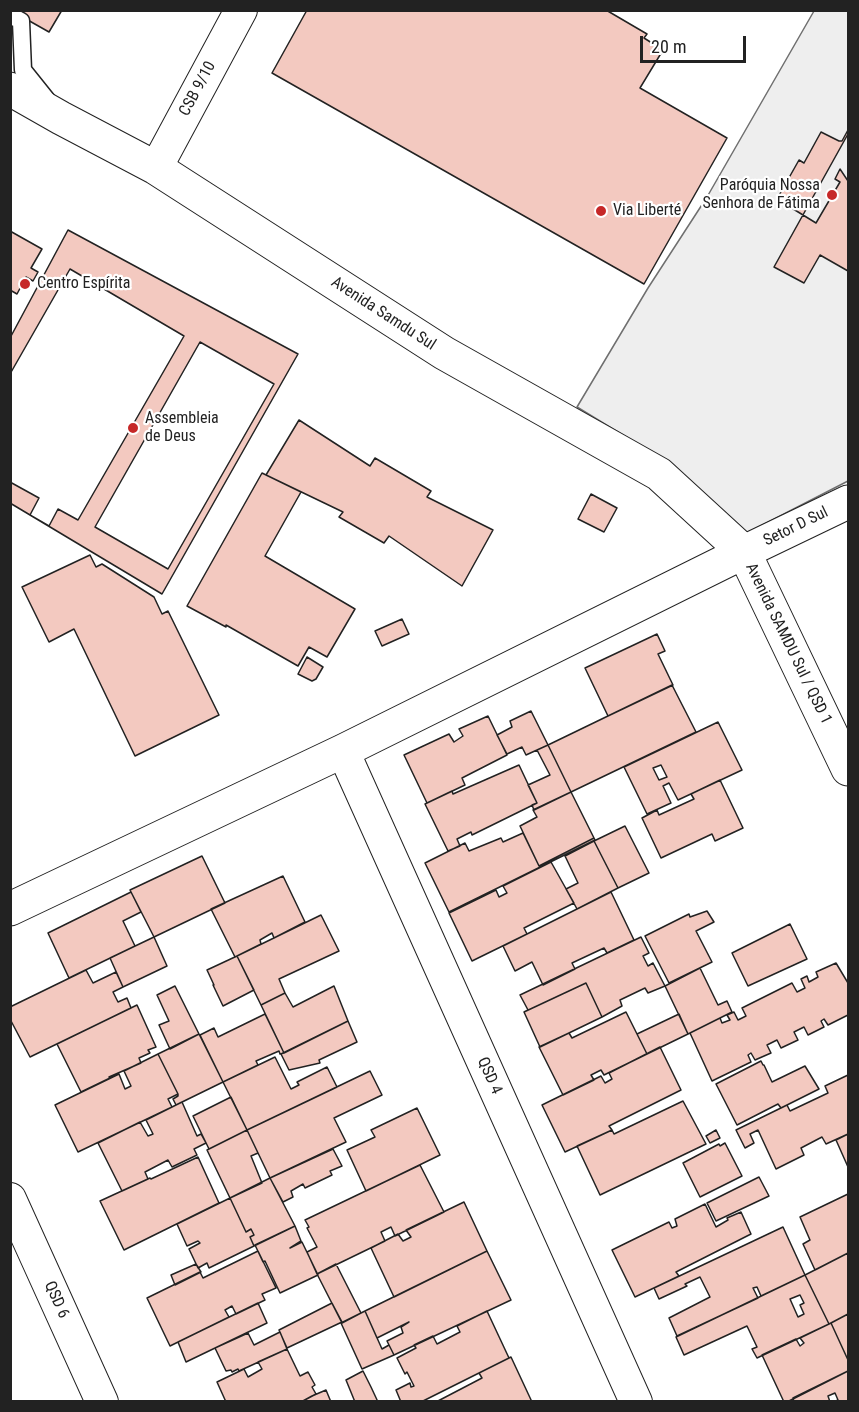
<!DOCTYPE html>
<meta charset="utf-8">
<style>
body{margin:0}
#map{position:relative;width:859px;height:1412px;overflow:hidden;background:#fff;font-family:"Roboto Condensed",sans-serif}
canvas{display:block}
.frame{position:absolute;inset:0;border:12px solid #222;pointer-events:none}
.scale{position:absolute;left:640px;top:36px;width:106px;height:27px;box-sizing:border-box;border:3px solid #222;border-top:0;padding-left:8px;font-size:18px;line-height:21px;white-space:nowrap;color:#222;-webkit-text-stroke:4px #fff;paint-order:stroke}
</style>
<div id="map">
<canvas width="859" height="1412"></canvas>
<div class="frame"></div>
<div class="scale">20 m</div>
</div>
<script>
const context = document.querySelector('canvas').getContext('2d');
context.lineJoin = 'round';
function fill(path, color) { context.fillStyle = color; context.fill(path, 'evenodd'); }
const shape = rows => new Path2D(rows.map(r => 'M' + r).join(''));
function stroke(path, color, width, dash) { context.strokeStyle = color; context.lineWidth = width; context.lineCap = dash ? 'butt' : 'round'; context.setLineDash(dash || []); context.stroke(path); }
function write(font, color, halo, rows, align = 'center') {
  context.font = font + ' "Roboto Condensed",sans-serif'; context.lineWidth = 4.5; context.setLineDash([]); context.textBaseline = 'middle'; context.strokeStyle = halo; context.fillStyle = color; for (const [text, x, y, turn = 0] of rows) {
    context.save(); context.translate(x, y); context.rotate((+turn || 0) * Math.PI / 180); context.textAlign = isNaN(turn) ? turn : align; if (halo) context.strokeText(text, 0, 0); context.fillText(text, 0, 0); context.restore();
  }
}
const green = shape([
 [814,11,848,11,848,481,747,533,667,462,577,407,648,288,707,197,814,11]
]);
fill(green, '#eee');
stroke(green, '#6f6f6f', 1.5);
const building = shape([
 [10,10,62,10,49,32,10,10],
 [307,10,606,10,647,34,644,38,663,50,640,88,727,138,644,284,272,73,307,10],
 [848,130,848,181,840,169,835,179,840,182,816,223,777,199,799,160,804,163,821,132,839,141,842,141,848,130],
 [848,134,848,271,820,255,804,283,774,267,848,134],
 [68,230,298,354,162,594,10,503,10,338,68,230],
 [10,231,42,249,31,268,38,272,33,281,26,277,17,294,10,290,10,231],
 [70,269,184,336,78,520,58,509,49,526,30,515,39,498,10,482,10,374,70,269],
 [200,342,274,384,168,569,95,527,200,342],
 [299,420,370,466,375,458,431,491,427,497,493,530,462,586,389,536,384,543,339,517,343,512,266,475,299,420],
 [262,473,301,492,265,556,355,609,327,657,309,647,298,666,226,625,226,627,187,606,262,473],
 [591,494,617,508,604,532,578,519,591,494],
 [90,555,96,567,102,564,154,597,162,614,168,611,219,715,135,756,74,629,49,642,22,587,90,555],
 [402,619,409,634,382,646,375,631,402,619],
 [657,634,665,651,658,654,673,685,608,716,585,668,657,634],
 [307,657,323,667,316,679,312,681,298,674,307,657],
 [672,685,696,732,571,792,548,745,672,685],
 [531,711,548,745,526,755,522,747,507,754,497,735,512,727,510,721,531,711],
 [488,716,507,755,462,778,465,785,427,803,404,755,449,734,454,742,463,736,459,729,488,716],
 [718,722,742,770,678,800,669,783,663,786,671,803,647,814,624,767,718,722],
 [661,765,667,777,659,780,653,768,661,765],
 [548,745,571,792,534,810,532,805,537,803,528,785,550,775,537,750,548,745],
 [519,765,537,803,472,835,471,832,457,839,460,846,448,851,425,804,452,791,453,794,519,765],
 [720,780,743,828,715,841,712,834,661,858,642,818,657,810,659,815,694,799,691,794,720,780],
 [571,792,594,838,539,866,520,826,537,817,533,810,571,792],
 [625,826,649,873,618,888,594,841,625,826],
 [523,833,539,866,594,838,595,840,449,912,425,863,465,843,469,851,501,838,503,842,523,833],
 [594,841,618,888,577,909,566,889,578,883,565,856,594,841],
 [202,856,225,903,154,937,130,890,202,856],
 [551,862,574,903,524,928,527,934,472,961,449,913,496,890,499,897,507,893,503,886,551,862],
 [283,876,305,922,274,938,272,933,260,940,261,944,235,957,211,909,283,876],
 [131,892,141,912,123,921,135,946,69,978,48,933,131,892],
 [611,892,634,940,607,953,604,948,572,963,575,969,543,985,532,962,515,971,503,946,611,892],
 [707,911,714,922,696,931,712,962,669,983,645,936,689,914,690,917,707,911],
 [321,915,339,951,279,979,285,993,261,1005,237,956,321,915],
 [790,924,807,959,748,986,732,953,790,924],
 [154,937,167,966,123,987,110,958,154,937],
 [641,937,649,953,643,956,648,966,653,963,665,986,648,993,645,988,620,1000,622,1006,602,1017,586,983,524,1012,528,1010,520,995,641,937],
 [237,956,254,990,223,1006,213,985,214,985,207,970,237,956],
 [836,963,848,983,848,1015,828,1025,824,1019,821,1021,824,1027,808,1035,804,1027,794,1032,798,1040,781,1048,777,1040,767,1045,771,1053,755,1060,751,1053,748,1055,751,1062,712,1081,690,1033,720,1018,722,1023,730,1020,727,1015,734,1012,738,1020,746,1016,742,1008,792,983,797,992,805,988,801,979,807,976,809,982,818,977,816,972,836,963],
 [700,968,718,1005,727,1001,732,1012,688,1034,665,986,700,968],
 [86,970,93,983,116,972,123,987,113,992,118,1002,127,998,131,1008,30,1057,10,1019,10,1007,86,970],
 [586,983,602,1017,540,1047,524,1012,586,983],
 [175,986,199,1034,170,1049,159,1025,169,1021,157,995,175,986],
 [334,986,348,1021,284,1053,261,1005,285,993,293,1007,334,986],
 [137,1005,156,1047,148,1050,150,1053,139,1058,141,1063,109,1077,110,1078,81,1092,57,1044,137,1005],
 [626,1012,647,1054,604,1075,601,1070,591,1075,594,1080,563,1095,539,1047,569,1033,572,1038,626,1012],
 [265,1014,284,1053,280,1054,279,1051,256,1061,258,1065,223,1082,200,1035,214,1028,218,1037,265,1014],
 [679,1014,688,1034,647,1054,637,1034,679,1014],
 [348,1021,357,1042,319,1060,320,1063,289,1070,281,1054,348,1021],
 [199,1034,223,1082,176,1105,173,1099,178,1096,178,1094,158,1054,199,1034],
 [660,1047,681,1090,609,1126,612,1130,565,1152,542,1105,601,1076,605,1083,612,1079,609,1073,660,1047],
 [158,1054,178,1094,168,1099,172,1107,78,1152,55,1105,119,1074,125,1089,131,1086,124,1071,158,1054],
 [275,1057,291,1089,299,1085,297,1082,327,1067,337,1087,247,1130,223,1082,275,1057],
 [761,1061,763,1065,764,1065,772,1082,805,1066,819,1089,781,1108,778,1104,737,1125,716,1084,761,1061],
 [370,1071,382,1095,334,1118,346,1142,270,1178,247,1130,370,1071],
 [848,1075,848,1134,826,1144,822,1137,801,1148,804,1155,776,1169,758,1130,750,1134,754,1143,745,1148,736,1130,787,1105,790,1111,828,1093,825,1086,848,1075],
 [231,1097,247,1130,209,1149,193,1116,231,1097],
 [683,1101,706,1144,600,1195,577,1146,612,1130,614,1134,683,1101],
 [182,1102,197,1136,201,1134,206,1143,194,1149,197,1155,172,1167,168,1160,145,1172,148,1179,122,1191,98,1143,140,1122,148,1136,153,1134,146,1120,182,1102],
 [417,1108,440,1155,366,1191,347,1150,375,1137,371,1130,417,1108],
 [247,1130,258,1153,251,1156,262,1183,230,1198,207,1150,247,1130],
 [716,1130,720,1138,710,1143,706,1136,716,1130],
 [848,1134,848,1167,836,1140,848,1134],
 [725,1143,742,1176,700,1197,683,1163,719,1144,720,1146,725,1143],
 [333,1149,342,1166,330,1171,332,1175,305,1188,303,1184,291,1191,293,1197,283,1202,270,1178,333,1149],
 [198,1157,219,1203,124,1250,100,1201,150,1178,151,1179,198,1157],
 [420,1165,444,1212,395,1236,391,1227,381,1232,385,1241,317,1274,307,1252,317,1247,307,1228,309,1227,305,1220,420,1165],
 [759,1177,769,1196,716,1221,707,1203,759,1177],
 [270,1178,295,1226,254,1246,250,1237,254,1235,251,1229,246,1232,230,1198,270,1178],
 [848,1194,848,1253,815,1270,803,1244,810,1240,800,1217,848,1194],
 [230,1198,246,1232,251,1229,254,1235,250,1237,254,1246,209,1268,207,1263,198,1268,189,1249,200,1243,198,1241,187,1246,177,1224,230,1198],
 [464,1202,487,1251,394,1297,371,1248,398,1234,403,1241,411,1237,406,1230,464,1202],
 [705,1204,716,1227,728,1220,727,1218,741,1212,751,1234,676,1272,679,1276,635,1297,612,1250,669,1222,672,1228,677,1226,675,1219,705,1204],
 [295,1226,301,1241,290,1248,302,1242,318,1275,280,1293,265,1261,263,1262,255,1245,295,1226],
 [783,1227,805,1275,761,1296,757,1287,753,1288,758,1298,677,1336,669,1318,710,1297,700,1277,685,1284,687,1286,659,1299,654,1288,783,1227],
 [258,1251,276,1288,262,1294,265,1300,236,1314,232,1306,225,1310,229,1317,170,1346,147,1298,200,1272,203,1278,258,1251],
 [487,1251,511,1300,394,1355,387,1341,403,1333,401,1327,409,1322,377,1338,365,1311,487,1251],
 [848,1253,848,1314,829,1324,805,1275,848,1253],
 [196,1264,201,1272,175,1285,171,1275,196,1264],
 [336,1264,361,1313,342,1323,317,1274,336,1264],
 [805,1275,829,1324,757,1358,752,1349,757,1347,747,1326,684,1355,676,1337,805,1275],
 [800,1295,804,1303,800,1305,804,1314,798,1317,790,1299,800,1295],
 [258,1303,267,1323,186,1362,178,1342,258,1303],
 [332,1303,342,1322,287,1348,279,1330,332,1303],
 [365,1311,382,1349,389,1345,394,1355,362,1369,341,1323,365,1311],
 [487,1311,509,1358,421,1402,401,1402,396,1390,410,1383,411,1387,414,1386,407,1372,405,1374,397,1358,416,1348,414,1345,433,1336,437,1344,460,1332,457,1326,487,1311],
 [848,1314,848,1360,831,1323,848,1314],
 [831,1323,848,1360,848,1371,787,1402,784,1402,762,1355,796,1339,800,1346,804,1343,800,1338,831,1323],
 [280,1332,287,1349,239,1371,238,1369,232,1372,231,1370,226,1371,215,1348,248,1333,254,1345,280,1332],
 [287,1349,300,1376,308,1372,315,1385,312,1387,316,1394,301,1402,226,1402,217,1382,244,1369,248,1377,262,1369,258,1362,287,1349],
 [511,1357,532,1402,436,1402,482,1378,479,1373,511,1357],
 [363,1371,371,1387,378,1402,355,1402,346,1380,363,1371],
 [848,1371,848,1402,833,1402,838,1400,835,1393,828,1396,830,1402,794,1402,793,1398,848,1371],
 [326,1390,331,1402,301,1402,312,1396,326,1390]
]);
fill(building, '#f3c9c0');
stroke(building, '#222', 1.5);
const service = shape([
 [10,15,21,21,23,70,47,100]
]);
const minor = shape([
 [156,168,241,10],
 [343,751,636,1402],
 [10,1199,102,1402]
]);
const tertiary = shape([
 [10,909,343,751,744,552,848,769]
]);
const secondary = shape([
 [10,89,61,118,156,168,444,353,659,474,744,552,848,502]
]);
stroke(service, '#222', 19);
stroke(minor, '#222', 34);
stroke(tertiary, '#222', 35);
stroke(secondary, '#222', 35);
stroke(service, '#fff', 16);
stroke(minor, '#fff', 32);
stroke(tertiary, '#fff', 33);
stroke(secondary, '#fff', 33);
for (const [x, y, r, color] of [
 [832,195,6,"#c62828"],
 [601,211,6,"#c62828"],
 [25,284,6,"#c62828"],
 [133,428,6,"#c62828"]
]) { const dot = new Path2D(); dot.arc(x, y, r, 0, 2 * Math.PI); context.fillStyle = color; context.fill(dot); stroke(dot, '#fff', 2); }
write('16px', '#222', '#fff', [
 ["CSB 9/10",198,89,-62],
 ["Avenida Samdu Sul",383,314,33],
 ["Setor D Sul",796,527,-26],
 ["Avenida SAMDU Sul / QSD 1",788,644,64],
 ["QSD 4",489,1076,66],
 ["QSD 6",56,1300,66]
]);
write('16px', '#222', '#fff', [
 ["Paróquia Nossa",820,186,"right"],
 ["Senhora de Fátima",820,204,"right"],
 ["Via Liberté",613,211],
 ["Centro Espírita",37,284],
 ["Assembleia",145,419],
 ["de Deus",145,437]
], 'left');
</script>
